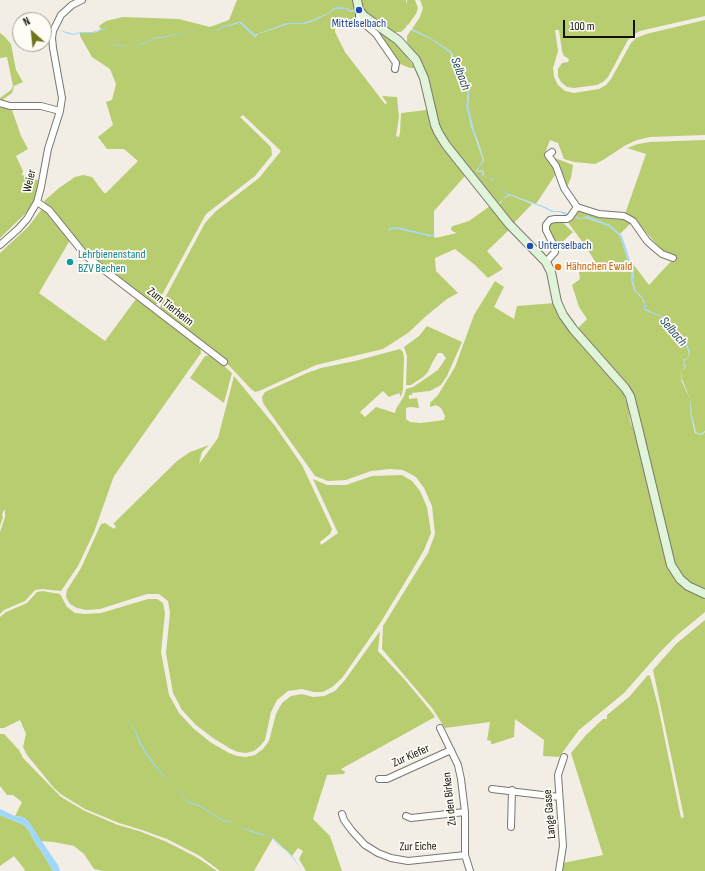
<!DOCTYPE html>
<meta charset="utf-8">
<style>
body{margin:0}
#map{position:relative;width:705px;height:871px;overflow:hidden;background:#f3eee5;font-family:"Sofia Sans Condensed",sans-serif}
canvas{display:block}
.north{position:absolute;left:12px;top:12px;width:40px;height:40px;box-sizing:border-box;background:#fffcf6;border:1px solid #a09e99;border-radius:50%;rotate:333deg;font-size:11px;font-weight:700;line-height:16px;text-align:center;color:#12110d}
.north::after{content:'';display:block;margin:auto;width:14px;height:18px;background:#72741a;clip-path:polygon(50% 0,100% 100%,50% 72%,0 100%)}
.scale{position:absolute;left:563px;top:20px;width:72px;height:18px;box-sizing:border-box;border:2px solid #12110d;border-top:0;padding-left:5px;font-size:12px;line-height:14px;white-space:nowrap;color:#12110d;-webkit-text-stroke:3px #fffcf6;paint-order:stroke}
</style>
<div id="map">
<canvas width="705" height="871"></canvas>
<div class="north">N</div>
<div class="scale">100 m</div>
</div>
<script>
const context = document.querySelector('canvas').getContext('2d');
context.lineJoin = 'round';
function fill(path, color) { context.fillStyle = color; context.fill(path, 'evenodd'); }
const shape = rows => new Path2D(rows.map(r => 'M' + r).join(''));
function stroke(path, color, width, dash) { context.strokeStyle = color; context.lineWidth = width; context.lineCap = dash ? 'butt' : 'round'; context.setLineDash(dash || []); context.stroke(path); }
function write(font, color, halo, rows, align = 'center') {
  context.font = font + ' "Sofia Sans Condensed",sans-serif'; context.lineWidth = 3.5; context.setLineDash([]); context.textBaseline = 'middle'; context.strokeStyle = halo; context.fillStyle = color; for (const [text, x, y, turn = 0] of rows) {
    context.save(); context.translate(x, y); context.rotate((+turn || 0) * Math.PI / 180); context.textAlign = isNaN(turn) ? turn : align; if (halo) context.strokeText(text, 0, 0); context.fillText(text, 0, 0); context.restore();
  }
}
fill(shape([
 [237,0,354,0,354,10,350,11,348,8,334,8,329,13,310,21,303,23,287,23,255,35,241,22,238,22,226,27,238,23,240,23,255,37,258,34,288,24,303,24,311,22,329,13,334,9,347,9,350,12,355,11,357,21,370,31,358,26,354,22,337,25,335,28,335,32,345,52,385,104,387,103,382,96,397,97,399,117,396,136,399,137,400,133,401,113,427,110,434,133,442,147,465,176,434,211,434,235,430,235,399,228,390,228,389,230,393,228,399,229,430,236,433,235,435,238,457,233,452,231,451,228,453,226,469,221,490,206,510,229,487,251,503,269,488,278,475,265,455,249,435,258,436,271,458,293,447,299,426,316,408,333,383,349,316,365,259,391,255,392,251,389,220,356,161,313,160,307,205,223,215,212,259,178,281,151,243,115,240,117,271,147,272,155,255,176,206,214,157,304,152,306,103,268,81,247,44,201,59,188,75,177,83,175,92,177,104,193,106,193,138,161,124,149,107,149,98,137,113,125,106,102,112,100,116,84,110,69,92,57,80,36,80,33,97,32,101,29,99,26,106,21,123,17,179,19,210,27,229,20],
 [361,0,406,0,407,5,407,0,415,0,418,8,416,14,408,25,406,25,407,26,401,32,395,32,371,18,365,12],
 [420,0,705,0,705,16,640,31,633,35,628,40,608,77,603,82,597,85,574,88,567,87,561,82,558,76,558,69,562,63,568,62,569,59,564,56,562,51,559,30,555,30,558,51,553,68,554,77,558,85,565,91,574,93,599,89,606,85,611,79,631,43,636,38,646,34,705,20,705,135,650,137,637,140,626,145,603,160,595,164,574,162,564,159,558,143,550,140,545,153,555,166,557,172,536,204,509,194,492,182,492,178,489,179,484,176,483,170,479,171,477,170,484,160,478,141,474,131,468,106,469,93,463,77,454,61,452,52,428,37,412,29,420,17,423,8],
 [363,22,390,38,400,48,415,68,410,68,400,64,395,59],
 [411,30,431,39,451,53,451,57,462,77,468,93,467,100,470,123,483,160,476,171,479,172,483,171,482,175,489,179,492,179,492,182,509,194,503,199,499,203,499,206,448,143,441,130,436,115,428,80,423,64,407,42,407,36],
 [0,33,4,36,11,44,16,70,23,82,14,86,12,93,1,101,0,98,11,90,13,86,7,57,0,58],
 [0,104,8,108,9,110,12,110,21,136,28,149,16,156,23,171,22,175,40,181,35,199,29,210,0,238],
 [705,140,705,431,701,434,696,433,692,416,690,399,682,379,682,370,686,367,684,363,684,361,688,358,690,353,687,345,666,324,663,317,645,309,645,303,642,297,635,290,633,280,634,273,630,260,649,285,675,257,663,251,632,217,625,214,646,154,627,148,638,144,650,142],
 [555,158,573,165,571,178,567,187,554,159],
 [510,195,532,204,513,224,499,207,500,204,503,199],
 [42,209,49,213,70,240,39,293,105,341,136,299,200,346,201,353,114,476,94,532,78,566,61,591,42,589,35,590,25,601,4,610,0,614,0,532,5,517,5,509,2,514,3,517,0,526,0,253,28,227],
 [579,210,623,218,632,222,620,234,610,225,586,216,582,219,578,218,574,214],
 [574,215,578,219,581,219,585,218,609,226,620,236,632,274,631,280,634,290,642,298,644,303,644,309,662,317,665,324,686,345,689,353,688,358,683,360,683,364,685,367,682,370,681,380,690,399,691,417,695,433,701,435,705,432,705,590,688,581,680,572,675,563,633,396,577,329,587,319,579,307,572,285,580,279,579,272,597,267,596,263,586,247,567,221],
 [550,222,562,222,573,232,557,247,549,233,548,226],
 [495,281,504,287,494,307,514,319,517,306,555,303,622,391,628,406,630,421,638,441,668,565,674,577,684,587,705,599,705,612,676,636,661,651,624,693,579,730,559,757,543,756,544,740,515,719,514,737,493,744,491,744,491,741,487,740,490,722,445,728,432,708,382,649,383,626,428,553,435,534,432,506,424,488,416,477,403,470,390,469,371,471,346,480,328,481,315,476,263,403,262,397,265,392,307,373,321,368,355,361,400,349,403,352,404,358,403,389,401,397,399,393,389,397,383,391,360,412,365,417,376,407,395,413,396,409,404,396,406,389,413,387,438,370,446,358,442,353,438,353,432,363,428,372,423,377,411,385,406,385,407,356,404,347,419,336,427,326,462,342,447,376,441,385,430,391,412,393,412,395,409,395,409,399,417,398,419,408,410,407,406,408,406,419,410,422,421,423,444,420,445,416,441,408,436,405,430,407,430,403,438,395,455,367,474,315],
 [212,355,232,373,224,403,190,378,205,356],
 [234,376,275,426,302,465,332,529,330,534,320,542,321,545,338,533,313,479,327,485,346,485,372,476,402,475,412,481,420,491,427,507,431,533,424,550,410,574,379,625,342,678,332,687,323,692,314,692,302,689,288,691,277,700,271,712,265,740,260,746,254,751,246,753,238,752,231,749,213,738,196,725,182,710,173,693,166,653,170,613,168,601,159,594,147,594,100,609,86,610,77,608,70,604,66,597,67,590,81,568,101,524,105,523,114,529,116,526,113,524,177,461,190,452,209,445,202,452,199,464,218,438],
 [42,591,60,594,67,607,75,613,85,614,101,613,148,599,157,599,163,603,165,613,161,652,169,695,179,713,193,728,210,742,229,753,237,756,246,757,255,755,263,749,269,741,276,714,282,703,291,696,302,694,313,697,324,696,335,691,345,680,380,631,378,651,405,680,430,710,435,717,341,769,345,772,344,774,327,775,313,819,330,836,342,871,306,871,299,859,303,851,298,848,292,856,273,838,254,871,220,871,200,856,167,839,139,829,119,823,85,809,62,795,54,788,27,755,23,747,26,734,20,720,4,728,0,728,0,617,6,612,27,603,37,592],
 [705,620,705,871,561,871,563,863,603,855,571,753,586,735,603,719,607,719,607,715,629,697,648,675,650,676,658,706,681,818,684,817,653,670,676,644],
 [0,734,4,734,19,750,23,758,61,797,85,811,118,825,139,831,167,842,198,858,217,871,103,871,94,869,84,854,74,846,54,842,41,841,28,821,23,817,15,816,22,802,13,795,7,795,0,786],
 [0,815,24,825,29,831,37,846,40,849,53,871,24,871,25,870,14,856,0,866]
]), '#b8cc70');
fill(shape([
 [337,7,348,8,350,11,354,10,355,11,350,12,347,9,334,9,330,13,311,22,303,24,288,24,258,34,255,37,240,23,238,23,221,28,220,30,206,31,199,29,162,38,157,38,152,40,144,44,130,47,115,45,110,43,107,39,106,29,92,33,80,33,74,35,68,34,59,30,74,34,80,32,92,32,106,28,107,38,110,43,130,47,144,43,157,37,162,37,199,29,206,31,216,30,220,29,221,27,238,22,241,22,255,35,287,23,303,23,310,21,329,13,334,8],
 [412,29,431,38,452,52,454,61,463,77,469,93,468,106,474,131,478,141,484,161,477,170,479,171,483,170,484,176,489,179,492,178,493,179,492,182,509,194,543,206,553,211,560,211,570,214,565,215,560,212,552,212,542,207,510,195,503,199,500,203,499,207,499,203,508,194,492,182,492,179,489,179,483,176,482,175,483,171,479,172,476,171,483,160,477,141,473,132,466,106,468,93,462,77,453,62,451,53,431,39,411,30],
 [574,214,578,218,582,219,586,216,610,225,622,236,634,273,633,280,635,290,642,297,645,303,645,309,663,317,666,324,687,345,690,353,688,358,684,361,684,363,686,367,682,370,682,380,690,399,692,416,696,432,701,434,705,431,701,435,696,433,691,417,690,399,681,379,682,370,685,367,683,364,683,360,688,358,689,353,686,345,665,324,662,317,646,311,644,309,644,303,642,298,634,290,631,280,632,274,620,236,609,226,586,218,582,219,578,219,574,215],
 [125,714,136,731,138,737,147,754,163,775,171,782,187,801,199,805,223,820,230,821,234,825,273,838,279,845,288,851,296,861,296,863,303,871,287,851,278,845,272,838,254,833,234,825,230,822,223,821,199,806,187,802,171,782,162,775,146,755,137,738,135,731],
 [0,809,15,816,23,817,28,821,58,865,60,871,53,871,40,849,37,846,29,831,24,825,0,815]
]), '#a0d8fb');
stroke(shape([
 [389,230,393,228,399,228,430,236,434,235]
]), '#a0d8fb', 1.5);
const street = shape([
 [359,10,359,19,376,34,396,63,395,69],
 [0,103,10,106,41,106,60,111],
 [37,202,49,210,86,256,224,362],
 [577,207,599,214,624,216,633,221,647,241,656,249,662,254,673,258],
 [0,245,18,229,27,219,37,202,41,187,48,149,60,111,62,98,53,48,52,38,53,31,61,15,72,5,82,0],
 [546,262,555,252,555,248,546,230,546,225,550,220,555,219,567,219,570,217,577,207,564,188,556,166,548,155,552,152],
 [440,728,458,765,461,779,465,812,465,855,470,871],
 [379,779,387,779,451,750],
 [492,789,559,797],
 [342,814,344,820,352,831,365,845,378,853,391,858,408,861,465,855],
 [406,816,411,818,465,812],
 [511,827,512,790],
 [559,871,563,846,558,775,564,757]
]);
const secondary = shape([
 [357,0,359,10,364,16,398,40,416,60,424,78,435,125,438,132,446,145,509,224,546,262,551,272,557,302,563,315,573,329,625,388,630,396,638,428,671,565,680,579,688,586,705,594]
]);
stroke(street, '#7b776e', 8);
stroke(secondary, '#7b776e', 10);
stroke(street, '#fff', 6);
stroke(secondary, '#dff4d8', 8);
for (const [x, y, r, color] of [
 [359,10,4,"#1a4fb4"],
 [530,246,4,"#1a4fb4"],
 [70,262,4,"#0f9aa8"],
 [558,267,4,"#e8710a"]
]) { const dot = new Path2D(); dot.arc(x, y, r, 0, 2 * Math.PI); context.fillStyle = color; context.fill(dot); stroke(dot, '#fffcf6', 1.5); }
write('12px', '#164399', '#fffcf6', [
 ["Mittelselbach",359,24],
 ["Unterselbach",538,246,"left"]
]);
write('12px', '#12110d', '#fffcf6', [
 ["Weier",30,181,-77],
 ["Zum Tierheim",170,307,38],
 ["Zur Kiefer",411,756,-24],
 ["Zu den Birken",450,799,-96],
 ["Lange Gasse",550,814,-95],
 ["Zur Eiche",418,847,-1]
]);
write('12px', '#0d838f', '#fffcf6', [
 ["Lehrbienenstand",78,255],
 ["BZV Bechen",78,269]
], 'left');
write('12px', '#c56008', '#fffcf6', [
 ["Hähnchen Ewald",566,267]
], 'left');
write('italic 13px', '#224c65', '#fffcf6', [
 ["Selbach",460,74,69],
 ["Selbach",673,332,49]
]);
</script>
